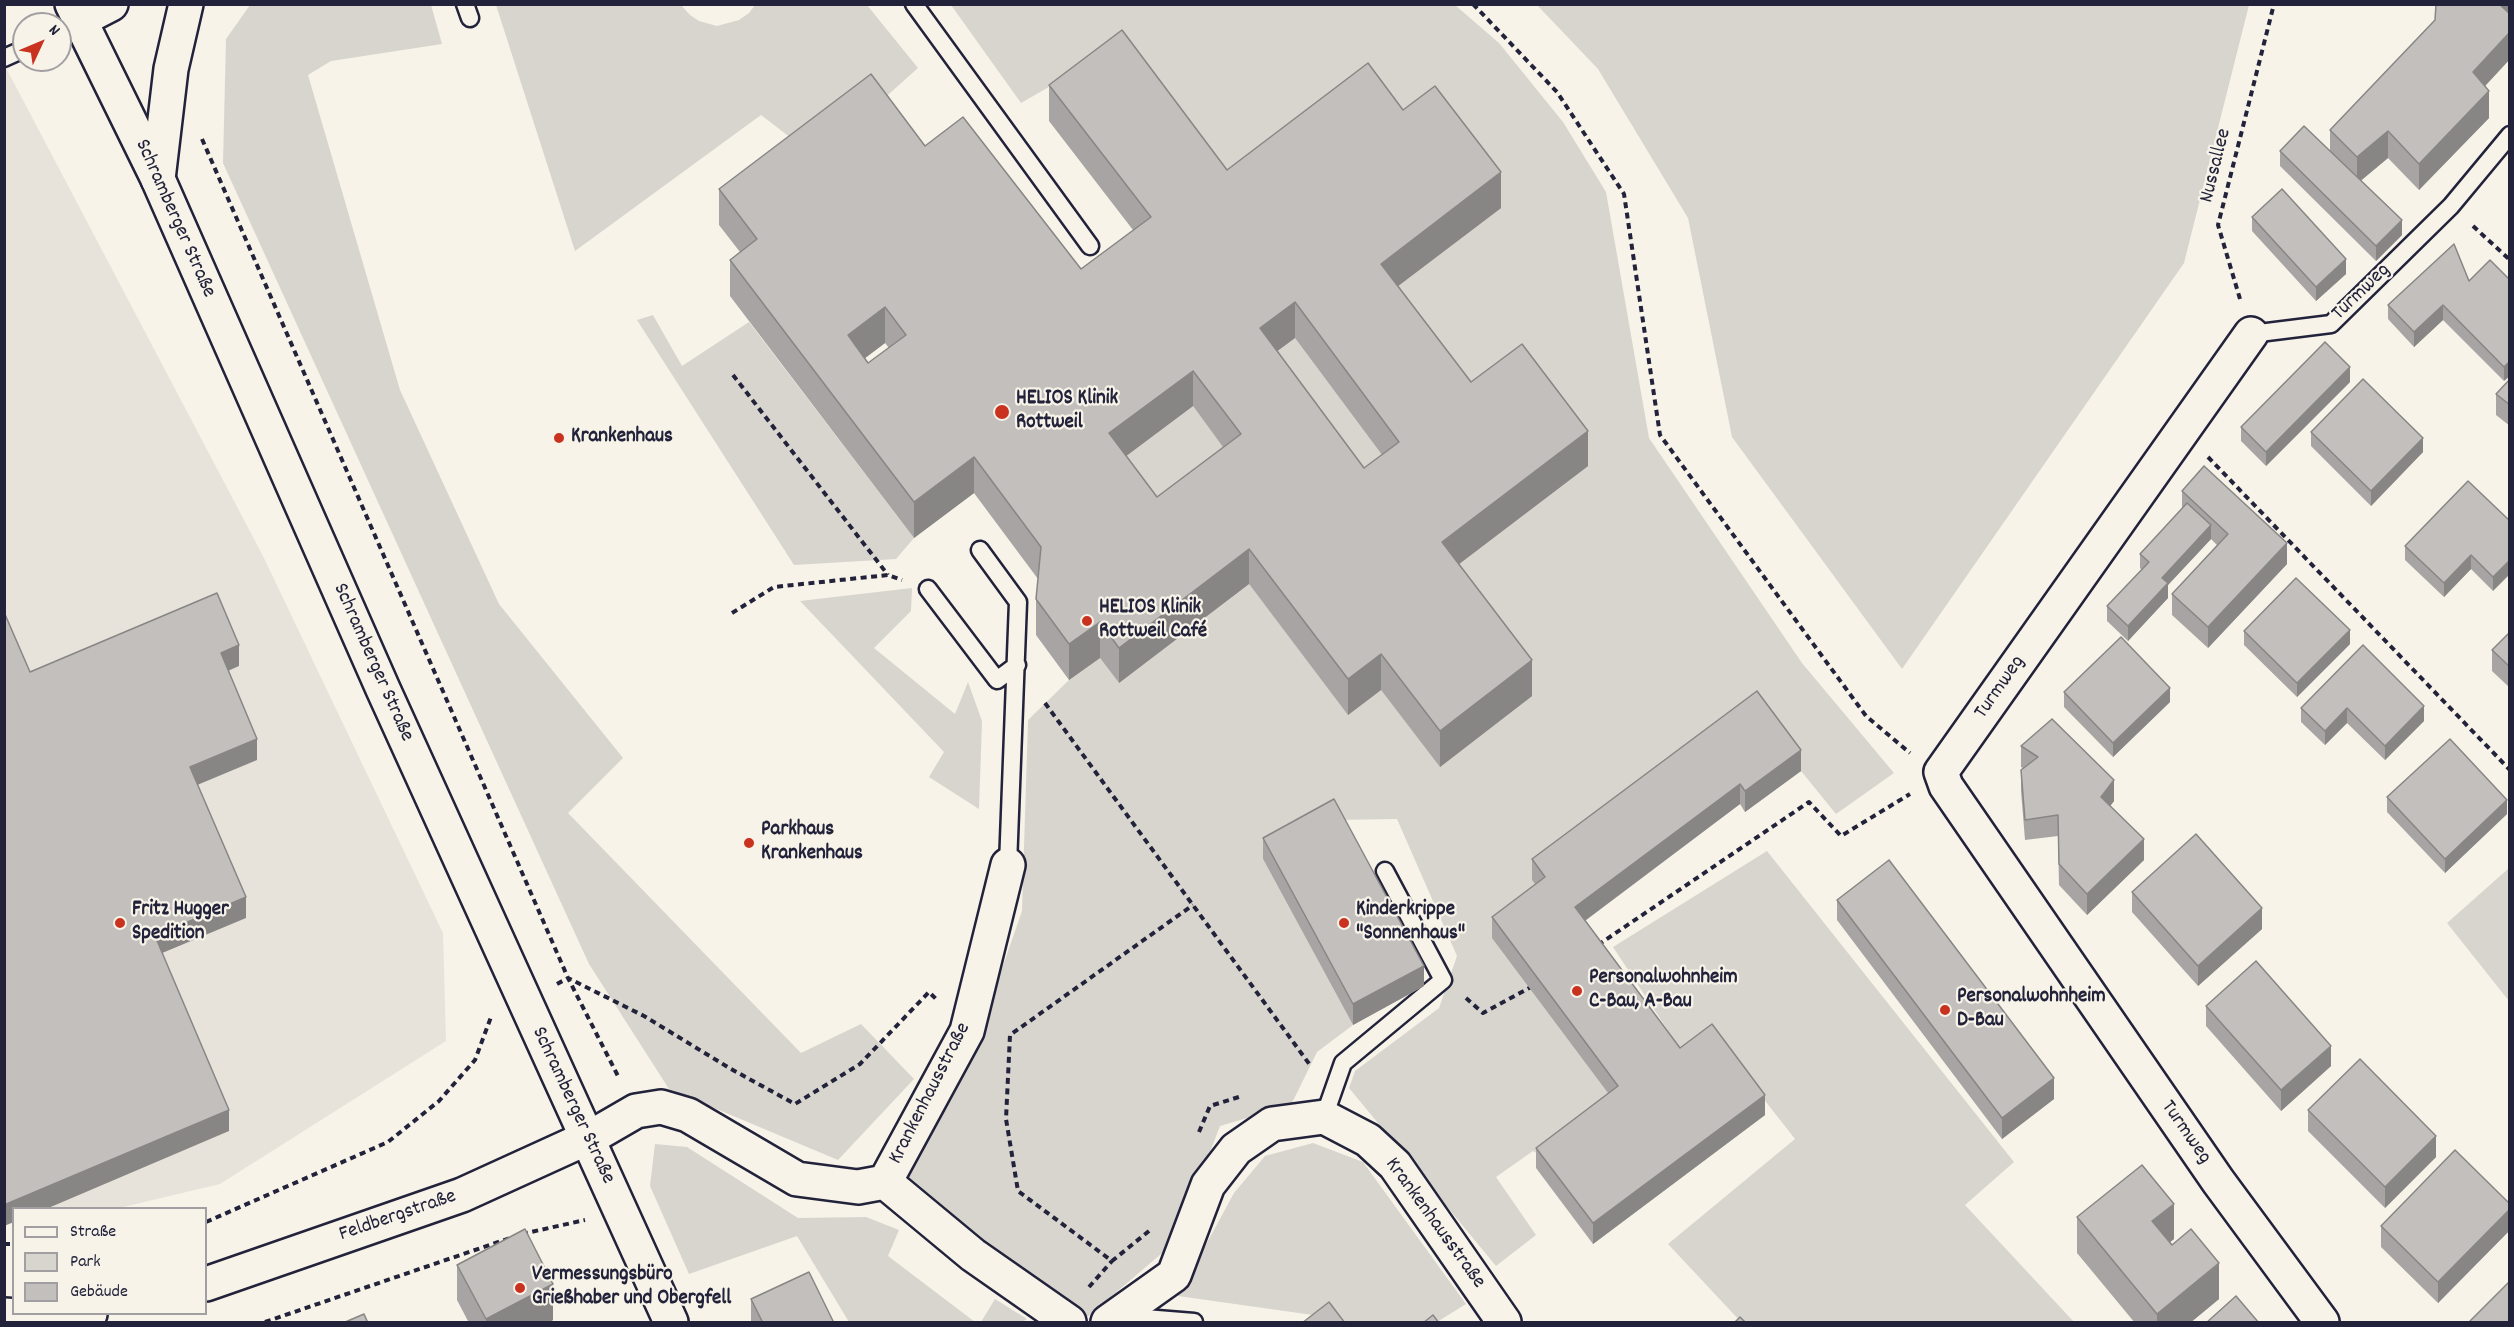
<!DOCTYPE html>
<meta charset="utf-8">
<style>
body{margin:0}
#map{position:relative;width:2514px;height:1327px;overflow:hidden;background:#f7f3e8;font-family:Dekko,sans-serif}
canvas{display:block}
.frame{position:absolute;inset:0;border:6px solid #22223b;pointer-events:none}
.legend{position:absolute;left:12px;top:1207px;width:195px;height:108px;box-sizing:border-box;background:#f7f3e8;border:2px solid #a29fa3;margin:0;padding:8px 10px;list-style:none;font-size:18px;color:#22223b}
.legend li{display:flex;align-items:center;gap:12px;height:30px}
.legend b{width:30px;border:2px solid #a29fa3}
.north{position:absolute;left:12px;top:12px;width:60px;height:60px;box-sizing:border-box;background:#f7f3e8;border:2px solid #a29fa3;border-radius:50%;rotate:46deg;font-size:16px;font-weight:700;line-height:24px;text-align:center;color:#22223b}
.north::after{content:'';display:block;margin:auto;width:21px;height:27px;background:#c8321e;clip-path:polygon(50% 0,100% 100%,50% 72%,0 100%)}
</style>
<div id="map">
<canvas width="2514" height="1327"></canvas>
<div class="frame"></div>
<ul class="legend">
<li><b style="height:8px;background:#f7f3e8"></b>Straße</li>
<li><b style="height:16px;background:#d8d5cf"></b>Park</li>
<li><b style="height:16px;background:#c2bfbd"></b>Gebäude</li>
</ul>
<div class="north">N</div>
</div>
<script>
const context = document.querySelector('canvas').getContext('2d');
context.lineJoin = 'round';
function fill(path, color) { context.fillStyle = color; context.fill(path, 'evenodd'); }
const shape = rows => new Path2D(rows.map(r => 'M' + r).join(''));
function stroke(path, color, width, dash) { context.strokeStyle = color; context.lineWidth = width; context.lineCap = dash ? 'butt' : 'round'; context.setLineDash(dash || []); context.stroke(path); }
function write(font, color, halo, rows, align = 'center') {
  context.font = font + ' Dekko,sans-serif'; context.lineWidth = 4.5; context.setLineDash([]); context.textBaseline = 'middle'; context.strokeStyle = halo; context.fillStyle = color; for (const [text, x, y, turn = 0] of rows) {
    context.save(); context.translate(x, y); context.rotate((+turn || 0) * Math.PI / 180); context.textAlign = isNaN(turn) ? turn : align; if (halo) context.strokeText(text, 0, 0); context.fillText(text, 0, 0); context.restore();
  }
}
fill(shape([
 [4,64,263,556,443,933,446,1041,220,1184,119,1208,54,1208,5,1123]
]), '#e7e3db');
fill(shape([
 [250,5,431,5,442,44,331,61,308,75,400,390,499,604,623,758,568,813,801,1053,861,1024,914,1079,838,1160,669,1089,589,964,223,163,226,39],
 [496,5,681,5,690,15,699,21,717,26,739,20,749,13,755,5,867,5,918,68,871,110,812,154,761,115,575,251],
 [951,5,1455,5,1499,43,1563,122,1606,192,1649,438,1802,663,1894,773,1836,814,1801,771,1532,880,1545,897,1618,1106,1548,1159,1533,1151,1496,1177,1536,1235,1496,1266,1349,1088,1355,1071,1439,1008,1457,956,1397,819,1334,820,1263,859,1353,1025,1317,1052,1291,1105,1220,1126,1200,1178,1182,1236,1086,1318,897,1178,982,1026,1022,911,1028,720,1069,680,1100,658,1119,683,1249,584,1348,714,1381,690,1440,766,1442,577,1471,418,1227,205,1122,45,1021,103],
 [1537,5,2249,5,2184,263,1902,669,1732,437,1688,218,1598,69],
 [653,315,682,366,749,322,914,538,896,559,794,565,637,320],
 [1295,338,1399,478,1364,504,1260,364],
 [1193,406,1241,470,1157,532,1109,469],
 [912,588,911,611,874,648,955,714,968,682,982,721,979,809,929,777,944,752,800,601],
 [1767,851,2014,1162,1965,1205,2074,1322,1741,1322,1668,1244,1795,1139,1712,1033,1684,1055,1613,947],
 [2509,868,2509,1001,2447,923],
 [1313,1143,1363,1162,1466,1304,1437,1322,1333,1322,1327,1317,1178,1296,1234,1193,1265,1156],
 [655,1144,687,1147,798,1218,866,1217,899,1230,888,1256,975,1322,849,1322,797,1236,689,1274,650,1186],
 [995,1299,1027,1319,1022,1322,981,1322]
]), '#d8d5cf');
const service = shape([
 [465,4,470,18],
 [914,4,1090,246],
 [60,30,80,20],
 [4,58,24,49],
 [2251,334,2331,324,2451,206,2510,135],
 [980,550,1018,602,1008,865],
 [928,589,997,680,1017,665],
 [1324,1117,1343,1063,1443,980,1385,871],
 [1120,1316,1194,1322]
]);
const minor = shape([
 [80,20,111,4],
 [158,179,171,69,186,4],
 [2251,334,1941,772,1946,786,2218,1181,2322,1322],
 [885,1182,967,1031,1008,865],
 [206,1284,462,1195,598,1133,636,1111,661,1107,688,1115,797,1179,858,1187,885,1182,973,1255,1069,1322],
 [4,1315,50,1318,90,1314],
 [1108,1322,1174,1275,1208,1185,1236,1149,1272,1124,1324,1117,1368,1140,1395,1165,1504,1322]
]);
const tertiary = shape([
 [72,4,158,179,383,689,671,1322]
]);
stroke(service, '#22223b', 21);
stroke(minor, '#22223b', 38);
stroke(tertiary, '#22223b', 38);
stroke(shape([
 [1473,4,1557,92,1624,194,1660,435,1866,716,1910,753],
 [202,139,568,978,619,1078],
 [2473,226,2510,260],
 [2240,299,2218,225,2274,4],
 [733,375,888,575],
 [2208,457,2510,770],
 [732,613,774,587,888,575,902,580],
 [1045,703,1310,1065],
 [1598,945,1809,802,1841,836,1910,794],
 [557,984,568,978,644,1016,731,1069,795,1104,860,1064,929,992,936,999],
 [1466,998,1483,1013,1533,986],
 [1199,1132,1210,1106,1242,1096],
 [206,1222,388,1142,439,1101,475,1060,491,1017],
 [1149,1231,1112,1261,1018,1191,1006,1119,1010,1035,1193,905],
 [522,1234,585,1220],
 [4,1244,14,1244],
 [1089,1287,1112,1261],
 [265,1322,510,1238]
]), '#22223b', 4, [6, 4.5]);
stroke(service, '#f7f3e8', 16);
stroke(minor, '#f7f3e8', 33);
stroke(tertiary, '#f7f3e8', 33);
fill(shape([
 [2435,4,2510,4,2510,59,2485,86,2489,118,2419,190,2388,158,2361,180,2402,235,2376,261,2280,166,2280,151,2330,151,2330,130,2435,20,2436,5],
 [1049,85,1227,170,1403,110,1501,208,1398,286,1471,382,1588,466,1459,564,1532,696,1440,767,1381,690,1348,715,1249,584,1119,683,1100,658,1069,680,1036,635,1036,599,1038,579,974,493,914,538,730,296,730,260,740,252,719,225,719,189,925,146,1081,269,1133,230,1049,121],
 [1295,338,1382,455,1364,468,1277,351],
 [885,343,889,348,868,363,865,358],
 [1193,406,1223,447,1157,497,1126,456],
 [2252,217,2346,274,2316,301,2252,231],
 [2510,280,2504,381,2443,320,2414,347,2388,319,2388,305,2469,281],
 [2510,379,2510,426,2496,415,2496,394],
 [2350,382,2266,466,2241,441,2241,427],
 [2311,432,2423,452,2371,506,2311,446],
 [2182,491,2287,564,2208,648,2172,615,2172,594,2217,545,2211,539,2168,585,2168,598,2128,641,2107,621,2107,606,2142,570,2140,568,2140,554,2182,509],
 [2510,521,2493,591,2471,569,2444,597,2405,560,2405,546],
 [2244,631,2350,644,2297,697,2244,645],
 [2510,632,2510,688,2492,671,2492,650],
 [2363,645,2424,721,2385,760,2347,723,2325,745,2301,722,2301,708],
 [1757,691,1801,771,1745,812,1740,804,1585,921,1680,1048,1765,1115,1593,1244,1536,1168,1536,1148,1608,1093,1492,938,1492,917,1535,884,1532,880,1532,859],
 [2064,692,2170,702,2113,757,2064,707],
 [2021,746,2114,801,2110,806,2144,860,2087,915,2059,885,2058,836,2025,840,2021,791,2021,770,2023,768,2021,767],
 [2387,797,2507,814,2445,873,2387,812],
 [1263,838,1424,986,1353,1025,1263,859],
 [2132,892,2262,929,2198,986,2132,912],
 [1837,900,2054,1099,2002,1139,1837,920],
 [2206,1006,2331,1066,2281,1111,2206,1026],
 [2308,1110,2436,1157,2385,1208,2308,1131],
 [2510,1204,2510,1230,2438,1303,2381,1247,2381,1226],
 [2077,1217,2174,1239,2170,1242,2219,1299,2190,1323,2135,1323,2077,1253],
 [457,1265,553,1320,548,1323,469,1323,457,1300],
 [751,1299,834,1323,751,1323]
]), '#a7a4a3');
fill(shape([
 [2497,4,2510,4,2510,15],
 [2510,32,2510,59,2473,99,2473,72],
 [2489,91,2489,118,2419,190,2419,164],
 [2388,131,2388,158,2357,184,2357,157],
 [1501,172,1501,208,1381,299,1381,264],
 [2402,220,2402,235,2376,261,2376,246],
 [2346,259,2346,274,2316,301,2316,287],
 [1295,302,1295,338,1260,364,1260,328],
 [2443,305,2443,320,2414,347,2414,332],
 [885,307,885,343,848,371,848,335],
 [2510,361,2510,376,2504,381,2504,367],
 [2350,367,2350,382,2266,466,2266,452],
 [1193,371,1193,406,1109,469,1109,433],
 [1588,431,1588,466,1442,577,1442,542],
 [2423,438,2423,452,2371,506,2371,491],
 [974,457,974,493,914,538,914,502],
 [2211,525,2211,539,2168,585,2168,598,2128,641,2128,626,2162,578],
 [2287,543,2287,564,2208,648,2208,627],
 [1249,549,1249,584,1119,683,1119,648],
 [2471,555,2471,569,2444,597,2444,583],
 [2510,560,2510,574,2493,591,2493,577],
 [1100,622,1100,658,1069,680,1069,644],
 [2350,630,2350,644,2297,697,2297,683],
 [239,645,239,666,221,674,221,653],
 [1381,654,1381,690,1348,715,1348,679],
 [1532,660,1532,696,1440,767,1440,731],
 [2170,688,2170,702,2113,757,2113,743],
 [2424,706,2424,721,2385,760,2385,746],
 [2347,708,2347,723,2325,745,2325,731],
 [257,739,257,760,190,788,190,767],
 [1801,750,1801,771,1745,812,1745,791],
 [2114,780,2114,801,2101,818,2101,797],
 [1740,784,1740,804,1575,928,1575,907],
 [2507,800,2507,814,2445,873,2445,859],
 [2144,839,2144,860,2087,915,2087,894],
 [246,897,246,918,155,956,155,936],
 [2262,908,2262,929,2198,986,2198,966],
 [1424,966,1424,986,1353,1025,1353,1004],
 [2331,1046,2331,1066,2281,1111,2281,1090],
 [2054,1078,2054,1099,2002,1139,2002,1118],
 [1765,1095,1765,1115,1593,1244,1593,1223],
 [229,1110,229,1131,46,1209,14,1209,14,1222,4,1226,4,1205],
 [2436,1136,2436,1157,2385,1208,2385,1187],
 [2174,1204,2174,1239,2152,1257,2152,1221],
 [2510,1209,2510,1230,2438,1303,2438,1282],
 [2219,1263,2219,1299,2190,1323,2157,1323,2157,1314],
 [553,1284,553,1320,548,1323,486,1323,486,1319]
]), '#888684');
const building = shape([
 [2436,4,2499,4,2510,14,2510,32,2473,72,2489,91,2419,164,2388,131,2357,157,2330,130,2435,20,2436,4],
 [1122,30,1227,170,1368,63,1403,110,1435,86,1501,172,1381,264,1471,382,1522,344,1588,431,1442,542,1532,660,1440,731,1381,654,1348,679,1249,549,1119,648,1100,622,1069,644,1036,599,1041,547,974,457,914,502,730,260,757,239,719,189,871,74,925,146,963,117,1081,269,1151,217,1049,85,1122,30],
 [1295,302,1399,442,1364,468,1260,328,1295,302],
 [885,307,906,335,868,363,848,335,885,307],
 [1193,371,1241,434,1157,497,1109,433,1193,371],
 [2304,126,2402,220,2376,246,2280,151,2304,126],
 [2282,189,2346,259,2316,287,2252,217,2282,189],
 [2454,244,2469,281,2490,260,2510,280,2510,361,2504,367,2443,305,2414,332,2388,305,2454,244],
 [2325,342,2350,367,2266,452,2241,427,2325,342],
 [2363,379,2423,438,2371,491,2311,432,2363,379],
 [2510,379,2510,405,2496,394,2510,379],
 [2204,466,2287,543,2208,627,2172,594,2228,534,2182,491,2204,466],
 [2468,481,2510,521,2510,560,2493,577,2471,555,2444,583,2405,546,2468,481],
 [2187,503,2211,525,2162,578,2168,583,2128,626,2107,606,2149,562,2140,554,2187,503],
 [2296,578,2350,630,2297,683,2244,631,2296,578],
 [217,593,239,645,221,653,257,739,190,767,246,897,155,936,229,1110,4,1205,4,612,30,672,217,593],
 [2510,632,2510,667,2492,650,2510,632],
 [2121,637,2170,688,2113,743,2064,692,2121,637],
 [2363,645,2424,706,2385,746,2347,708,2325,731,2301,708,2363,645],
 [1757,691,1801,750,1745,791,1740,784,1575,907,1680,1048,1712,1024,1765,1095,1593,1223,1536,1148,1618,1086,1492,917,1545,877,1532,859,1757,691],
 [2052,719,2114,780,2101,797,2144,839,2087,894,2059,864,2058,815,2025,820,2021,770,2038,757,2021,746,2052,719],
 [2450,739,2507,800,2445,859,2387,797,2450,739],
 [1334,799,1424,966,1353,1004,1263,838,1334,799],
 [2196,834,2262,908,2198,966,2132,892,2196,834],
 [1889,860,2054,1078,2002,1118,1837,900,1889,860],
 [2256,961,2331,1046,2281,1090,2206,1006,2256,961],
 [2360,1059,2436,1136,2385,1187,2308,1110,2360,1059],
 [2455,1150,2510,1204,2510,1209,2438,1282,2381,1226,2455,1150],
 [2142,1165,2174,1204,2152,1221,2172,1245,2191,1229,2219,1263,2157,1314,2077,1217,2142,1165],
 [525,1229,553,1284,486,1319,457,1265,525,1229],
 [809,1272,834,1323,763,1323,751,1299,809,1272],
 [2510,1281,2510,1323,2468,1323,2510,1281],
 [2236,1296,2259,1323,2206,1323,2236,1296],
 [1329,1302,1345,1323,1302,1323,1329,1302],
 [364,1314,368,1323,343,1323,364,1314],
 [1433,1315,1439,1323,1423,1323,1433,1315],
 [1740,1317,1746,1323,1734,1323,1740,1317]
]);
fill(building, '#c2bfbd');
stroke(building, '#888684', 1.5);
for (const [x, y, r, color] of [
 [1002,412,8,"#c8321e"],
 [559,438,6,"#c8321e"],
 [1087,621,6,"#c8321e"],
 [749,843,6,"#c8321e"],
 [120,923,6,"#c8321e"],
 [1344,923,6,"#c8321e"],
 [1577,991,6,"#c8321e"],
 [1945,1010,6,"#c8321e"],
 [520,1288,6,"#c8321e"]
]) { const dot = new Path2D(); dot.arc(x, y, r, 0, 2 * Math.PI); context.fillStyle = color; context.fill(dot); stroke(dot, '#f7f3e8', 2); }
write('21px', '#22223b', '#f7f3e8', [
 ["Nussallee",2217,166,-76],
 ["Schramberger Straße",174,219,66],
 ["Turmweg",2362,293,-44],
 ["Schramberger Straße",372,663,66],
 ["Turmweg",2001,688,-55],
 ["Krankenhausstraße",931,1094,-63],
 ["Schramberger Straße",572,1106,65],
 ["Turmweg",2185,1133,55],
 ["Feldbergstraße",398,1217,-19],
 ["Krankenhausstraße",1434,1224,54]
]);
write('bold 21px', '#22223b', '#f7f3e8', [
 ["HELIOS Klinik",1016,400],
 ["Rottweil",1016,424],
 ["Krankenhaus",571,438],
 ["HELIOS Klinik",1099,609],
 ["Rottweil Café",1099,633],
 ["Parkhaus",761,831],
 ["Krankenhaus",761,855],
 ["Fritz Hugger",132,911],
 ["Spedition",132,935],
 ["Kinderkrippe",1356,911],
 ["\"Sonnenhaus\"",1356,935],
 ["Personalwohnheim",1589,979],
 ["C-Bau, A-Bau",1589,1003],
 ["Personalwohnheim",1957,998],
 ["D-Bau",1957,1022],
 ["Vermessungsbüro",532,1276],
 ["Grießhaber und Obergfell",532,1300]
], 'left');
</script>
